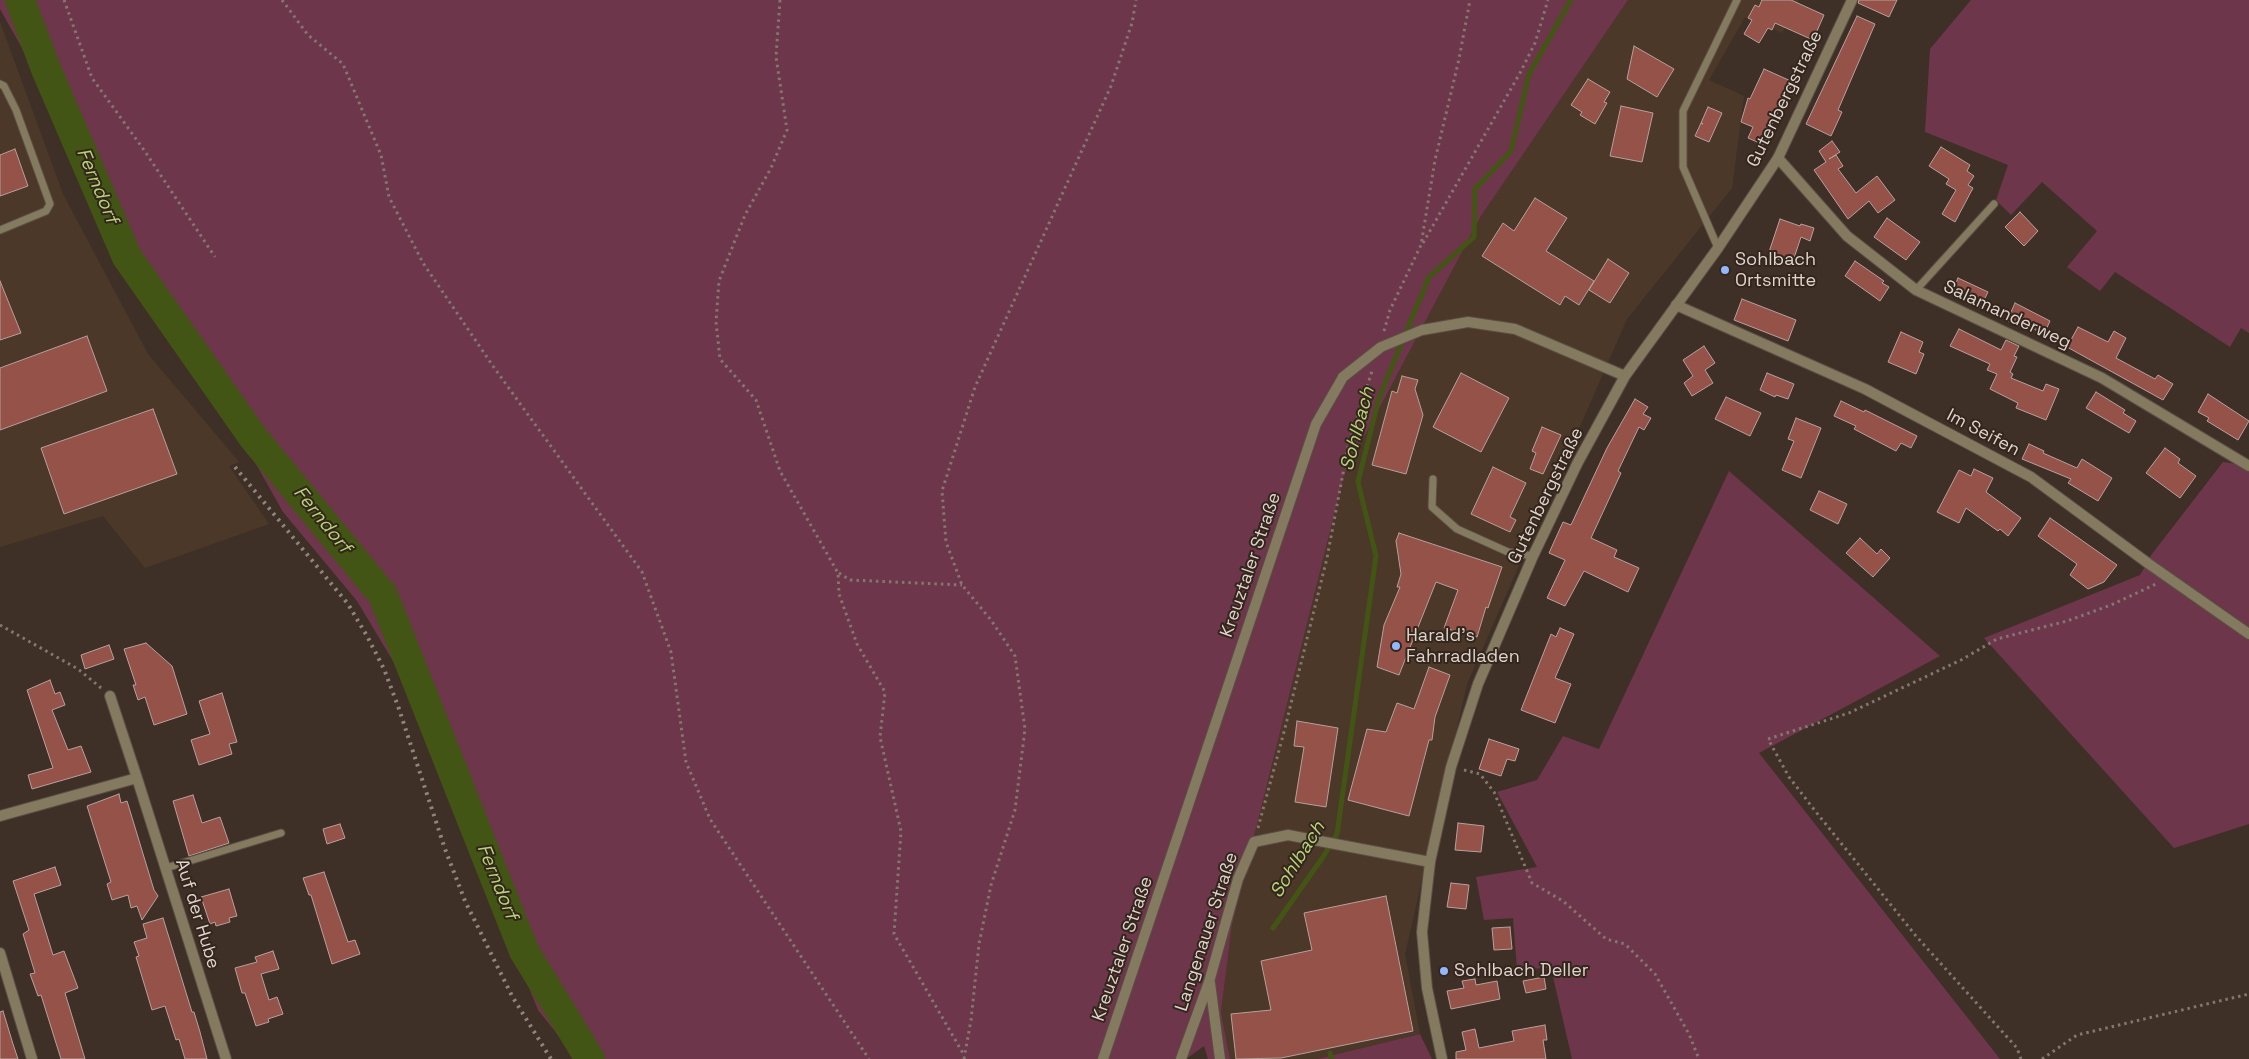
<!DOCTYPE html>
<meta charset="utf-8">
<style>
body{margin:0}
canvas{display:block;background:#3e3026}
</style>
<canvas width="2249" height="1059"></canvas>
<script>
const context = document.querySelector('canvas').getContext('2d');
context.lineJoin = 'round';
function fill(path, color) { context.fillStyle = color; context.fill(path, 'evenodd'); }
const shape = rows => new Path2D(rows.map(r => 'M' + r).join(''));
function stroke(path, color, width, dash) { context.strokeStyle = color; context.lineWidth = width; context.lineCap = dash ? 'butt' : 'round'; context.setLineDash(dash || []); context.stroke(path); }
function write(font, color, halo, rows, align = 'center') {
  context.font = font + ' "Space Grotesk",sans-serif'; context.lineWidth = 4; context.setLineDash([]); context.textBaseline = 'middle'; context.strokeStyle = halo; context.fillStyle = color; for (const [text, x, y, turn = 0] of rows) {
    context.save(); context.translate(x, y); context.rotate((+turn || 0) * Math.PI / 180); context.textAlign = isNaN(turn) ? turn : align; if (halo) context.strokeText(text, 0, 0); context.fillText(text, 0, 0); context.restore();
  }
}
fill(shape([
 [1628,0,1799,0,1782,33,1745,17,1709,80,1744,96,1732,188,1627,319,1467,684,1405,954,1420,1034,1317,1059,1230,1059,1221,1012,1232,925,1344,475,1481,216],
 [0,22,63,194,148,354,239,462,229,466,269,524,145,568,103,516,0,547]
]), '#4b3828');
fill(shape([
 [0,0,1628,0,1481,216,1344,475,1232,925,1221,1012,1230,1059,1208,1059,1204,1046,1186,1059,577,1059,538,1010,405,681,357,601,283,512,0,9],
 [1971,0,2249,0,2249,333,2241,328,2230,347,2115,272,2100,291,2067,267,2097,231,2042,182,2011,215,1996,200,2008,165,1925,132,1930,49],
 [2223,462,2249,466,2249,824,2174,848,1984,638,2140,575,2152,554],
 [1729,471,1940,656,1759,753,2000,1059,1572,1059,1551,968,1517,969,1513,918,1484,920,1476,877,1537,867,1497,792,1537,780,1563,736,1599,749],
 [1420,1034,1432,1059,1317,1059]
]), '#6d364b');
stroke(shape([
 [1273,928,1323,857,1337,834,1376,556,1358,482,1379,398,1429,277,1474,237,1475,189,1511,151,1529,74,1571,0],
 [1330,1053,1332,1059]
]), '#435514', 5);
stroke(shape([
 [20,0,46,69,127,257,253,437,383,595,524,951,590,1059]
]), '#435514', 30);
const building = shape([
 [1762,0,1791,0,1824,15,1813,40,1775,23,1772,30,1768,28,1759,43,1744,34,1752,20,1748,18,1755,5,1759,7,1762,0],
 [1859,0,1897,0,1889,17,1858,3,1859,0],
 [1857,16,1875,24,1838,110,1842,112,1831,136,1806,124,1857,16],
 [1634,46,1674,69,1657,97,1627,79,1634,46],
 [1764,69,1793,82,1770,128,1771,129,1764,145,1748,138,1753,127,1741,122,1748,98,1750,99,1764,69],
 [1588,79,1610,92,1604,102,1607,103,1595,124,1580,115,1582,112,1571,105,1588,79],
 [1621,106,1653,113,1642,162,1610,156,1621,106],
 [1708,107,1722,113,1709,142,1695,136,1701,123,1703,124,1701,123,1708,107],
 [1832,141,1840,152,1829,159,1836,155,1843,166,1838,169,1856,193,1877,176,1895,200,1878,213,1869,201,1848,219,1814,170,1826,162,1819,151,1832,141],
 [1941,147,1970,165,1967,171,1974,176,1968,185,1973,188,1955,222,1942,214,1956,190,1946,184,1949,179,1929,166,1941,147],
 [15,149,28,186,0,196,0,155,15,149],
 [1535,198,1567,218,1546,251,1594,281,1579,305,1565,296,1560,305,1482,256,1503,223,1514,231,1535,198],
 [2020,212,2038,231,2024,246,2005,227,2020,212],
 [1887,218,1920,242,1906,260,1874,237,1887,218],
 [1780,219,1800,226,1801,224,1814,228,1810,241,1801,237,1792,264,1774,258,1775,255,1769,252,1780,219],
 [1608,259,1629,273,1610,303,1589,290,1608,259],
 [1855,261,1884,281,1882,283,1889,287,1880,301,1845,276,1855,261],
 [1958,278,1988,292,1980,308,1965,300,1966,298,1952,292,1958,278],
 [0,281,21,333,0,340,0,281],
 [1742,299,1796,320,1788,341,1734,320,1742,299],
 [2015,303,2050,321,2044,334,2023,324,2022,327,2007,321,2015,303],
 [2078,327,2108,342,2114,331,2126,338,2116,358,2155,379,2158,375,2173,384,2163,400,2067,347,2078,327],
 [1959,329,2001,350,2006,340,2019,346,2014,356,2017,357,2010,372,2013,374,2011,378,2043,391,2046,384,2059,389,2046,420,2016,408,2018,403,1990,389,1997,374,1987,370,1990,364,1950,346,1959,329],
 [1901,332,1923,342,1919,352,1924,354,1916,374,1888,362,1901,332],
 [87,336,107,391,0,430,0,368,87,336],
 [1704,346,1715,363,1705,370,1713,383,1692,396,1684,383,1693,376,1683,360,1704,346],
 [1461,373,1509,398,1481,452,1433,427,1461,373],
 [1767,373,1794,384,1788,399,1776,395,1775,397,1760,390,1767,373],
 [1402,376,1418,380,1415,389,1423,415,1406,474,1372,465,1392,391,1397,393,1402,376],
 [2096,392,2125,410,2123,413,2136,421,2129,433,2086,408,2096,392],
 [2208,394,2249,421,2238,440,2207,421,2209,418,2198,412,2208,394],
 [1726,397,1761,413,1750,436,1715,419,1726,397],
 [1635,399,1648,407,1643,414,1651,418,1644,430,1639,427,1618,471,1621,473,1591,538,1617,550,1614,557,1639,568,1628,592,1584,571,1565,606,1547,598,1565,560,1549,553,1563,522,1571,525,1607,448,1635,399],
 [1841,401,1864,412,1865,410,1917,436,1911,448,1901,443,1896,451,1854,429,1856,426,1834,416,1841,401],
 [153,409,177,474,64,514,41,448,153,409],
 [1796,418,1821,428,1801,478,1782,470,1794,441,1788,439,1796,418],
 [1542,427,1561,435,1543,474,1530,469,1536,453,1532,451,1542,427],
 [2029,444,2044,451,2043,453,2077,468,2082,459,2112,478,2098,501,2068,483,2071,479,2022,459,2029,444],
 [2165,448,2180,459,2178,463,2196,476,2180,498,2146,473,2165,448],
 [1493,467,1526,483,1510,517,1516,520,1510,532,1471,514,1493,467],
 [1974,469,1993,478,1986,492,2021,518,2008,536,2000,529,1998,531,1966,508,1959,523,1937,512,1959,470,1971,476,1974,469],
 [1819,491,1847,504,1838,524,1810,510,1819,491],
 [2050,518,2117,565,2104,582,2088,589,2070,575,2077,564,2038,536,2050,518],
 [1399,533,1502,567,1488,608,1486,607,1477,637,1444,628,1458,590,1436,582,1399,675,1377,667,1384,625,1400,587,1397,587,1401,574,1396,541,1399,533],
 [1860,538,1877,554,1881,549,1890,558,1873,577,1846,553,1860,538],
 [1560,628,1574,634,1555,678,1571,684,1555,723,1521,710,1551,634,1556,637,1560,628],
 [146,643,172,666,187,714,154,725,145,697,138,700,133,685,136,685,124,649,146,643],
 [109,645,114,659,85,669,81,655,109,645],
 [1429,667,1450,675,1435,717,1432,740,1429,740,1409,816,1348,800,1367,729,1386,732,1397,703,1414,709,1429,667],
 [50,680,55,694,60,692,65,705,52,710,68,750,81,746,91,772,32,789,28,775,53,768,27,690,50,680],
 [222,693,237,742,229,744,232,754,199,765,191,740,210,734,199,701,222,693],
 [1297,721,1338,728,1326,807,1295,802,1304,747,1294,746,1297,721],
 [1489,739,1519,749,1515,761,1507,759,1501,776,1479,769,1489,739],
 [119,794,121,803,127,801,154,890,158,896,142,920,137,906,131,908,128,895,112,900,107,884,111,882,87,806,119,794],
 [193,795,202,823,220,817,229,843,189,856,173,801,193,795],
 [1458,823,1484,826,1481,852,1455,850,1458,823],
 [340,824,345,838,327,844,323,829,340,824],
 [55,867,61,885,34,894,53,955,64,951,78,988,65,993,85,1059,61,1059,41,995,38,996,30,974,35,973,23,934,29,930,13,881,55,867],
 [324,872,348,942,355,940,360,954,332,964,311,895,309,895,303,878,324,872],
 [1451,883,1469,885,1466,909,1447,907,1451,883],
 [229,889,237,916,229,918,230,922,216,926,215,922,210,924,201,897,229,889],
 [1386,896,1413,1031,1281,1058,1236,1059,1231,1014,1271,1010,1261,961,1312,950,1304,913,1386,896],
 [163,918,192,1012,194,1012,200,1032,207,1059,185,1059,179,1039,176,1040,165,1006,152,1010,146,990,136,957,139,956,134,942,147,938,143,924,163,918],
 [1510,927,1512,949,1494,950,1492,928,1510,927],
 [273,951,279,969,261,974,269,1000,277,997,283,1014,268,1019,269,1022,256,1026,245,993,242,993,235,968,257,962,255,957,273,951],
 [1544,977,1546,989,1526,993,1523,981,1544,977],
 [1475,979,1476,985,1497,981,1500,999,1451,1009,1447,991,1464,988,1462,981,1475,979],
 [3,1011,13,1044,18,1059,0,1059,0,1012,3,1011],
 [1545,1025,1547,1040,1543,1040,1546,1059,1456,1059,1456,1052,1466,1050,1462,1032,1475,1029,1479,1048,1514,1041,1512,1031,1545,1025]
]);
fill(building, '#945249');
stroke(building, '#b7a09d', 1);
const service = shape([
 [0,84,4,86,16,110,50,204,46,211,0,230],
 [1718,248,1683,167,1683,111,1737,0],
 [1916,290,1994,204],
 [1433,479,1432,507,1457,529,1508,552,1533,556],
 [166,868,281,833]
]);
const minor = shape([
 [1778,158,1847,236,1916,290,2102,378,2249,466],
 [1676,305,1865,389,2031,477,2149,564,2249,634],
 [110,696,137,778],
 [0,816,137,778,226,1059],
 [0,953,32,1059],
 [1210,983,1220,1059],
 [1181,1059,1209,982,1238,879,1254,842,1288,835,1430,862]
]);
const tertiary = shape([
 [1468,322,1515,329,1625,376],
 [1103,1059,1316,424,1343,377],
 [1442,1059,1427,988,1422,932,1430,862,1451,767,1478,684,1533,556,1578,462,1625,376,1718,248,1778,158,1852,0]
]);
stroke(service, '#5b4e44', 9);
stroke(minor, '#5b4e44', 12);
stroke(tertiary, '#5b4e44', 12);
stroke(shape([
 [64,0,92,78,144,150,215,257],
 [282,0,308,35,343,64,381,155,389,197,423,263,495,369,642,572,671,652,686,762,710,819,869,1059],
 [780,0,776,57,787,130,771,168,745,215,719,281,716,322,720,359,756,400,780,471,838,573,839,594,857,644,885,692,880,737,901,831,894,934,964,1055],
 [1423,243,1520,73,1535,43,1548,0],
 [1384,331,1390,310,1421,245,1435,160,1459,59,1470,0],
 [839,573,850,580,962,585],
 [0,625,78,669,101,688],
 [1464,770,1480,774,1494,792,1532,883,1563,901,1606,939,1625,944,1655,974,1689,1034,1699,1059],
 [1258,828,1284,732,1327,558,1348,447,1372,371],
 [964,1059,971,1020,979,944,991,885,1015,810,1025,729,1015,656,991,620,962,585,946,542,942,491,975,387,1111,86,1132,23,1136,0],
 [2021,1059,2017,1048,1916,936,1816,812,1789,777,1768,739,1849,713,1961,660,1997,639,2067,621,2111,605,2156,584],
 [2042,1059,2077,1035,2249,994]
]), '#83776f', 3, [2.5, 4]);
stroke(service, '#837a5f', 7);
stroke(minor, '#837a5f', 10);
stroke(tertiary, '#837a5f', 10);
stroke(shape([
 [235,467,348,604,367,636,384,669,398,706,445,849,465,901,512,996,551,1059]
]), '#90857c', 4, [2.5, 5]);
const tertiaryBridge = shape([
 [1343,377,1381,347,1422,330,1468,322]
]);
stroke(tertiaryBridge, '#5b4e44', 12, []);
stroke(tertiaryBridge, '#837a5f', 10);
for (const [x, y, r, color] of [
 [1725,270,5,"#92b7fd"],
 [1396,646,5,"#92b7fd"],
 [1444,971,5,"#92b7fd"]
]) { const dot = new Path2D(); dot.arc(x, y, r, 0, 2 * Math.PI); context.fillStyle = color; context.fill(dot); stroke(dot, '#34261c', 2); }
write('18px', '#ddd4cd', '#34261c', [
 ["Gutenbergstraße",1785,99,-64],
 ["Salamanderweg",2007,315,25],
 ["Im Seifen",1983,433,28],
 ["Gutenbergstraße",1546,496,-64],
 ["Kreuztaler Straße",1251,565,-71],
 ["Auf der Hube",197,914,73],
 ["Langenauer Straße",1207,932,-72],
 ["Kreuztaler Straße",1123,949,-71]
]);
write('18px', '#ddd4cd', '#34261c', [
 ["Sohlbach",1735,260],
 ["Ortsmitte",1735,281],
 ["Harald's",1406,636],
 ["Fahrradladen",1406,657],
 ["Sohlbach Deller",1454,971]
], 'left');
write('italic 19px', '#b6d379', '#34261c', [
 ["Ferndorf",97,186,67],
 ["Sohlbach",1358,429,-75],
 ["Ferndorf",322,520,51],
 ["Sohlbach",1298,860,-58],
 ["Ferndorf",497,882,68]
]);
</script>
